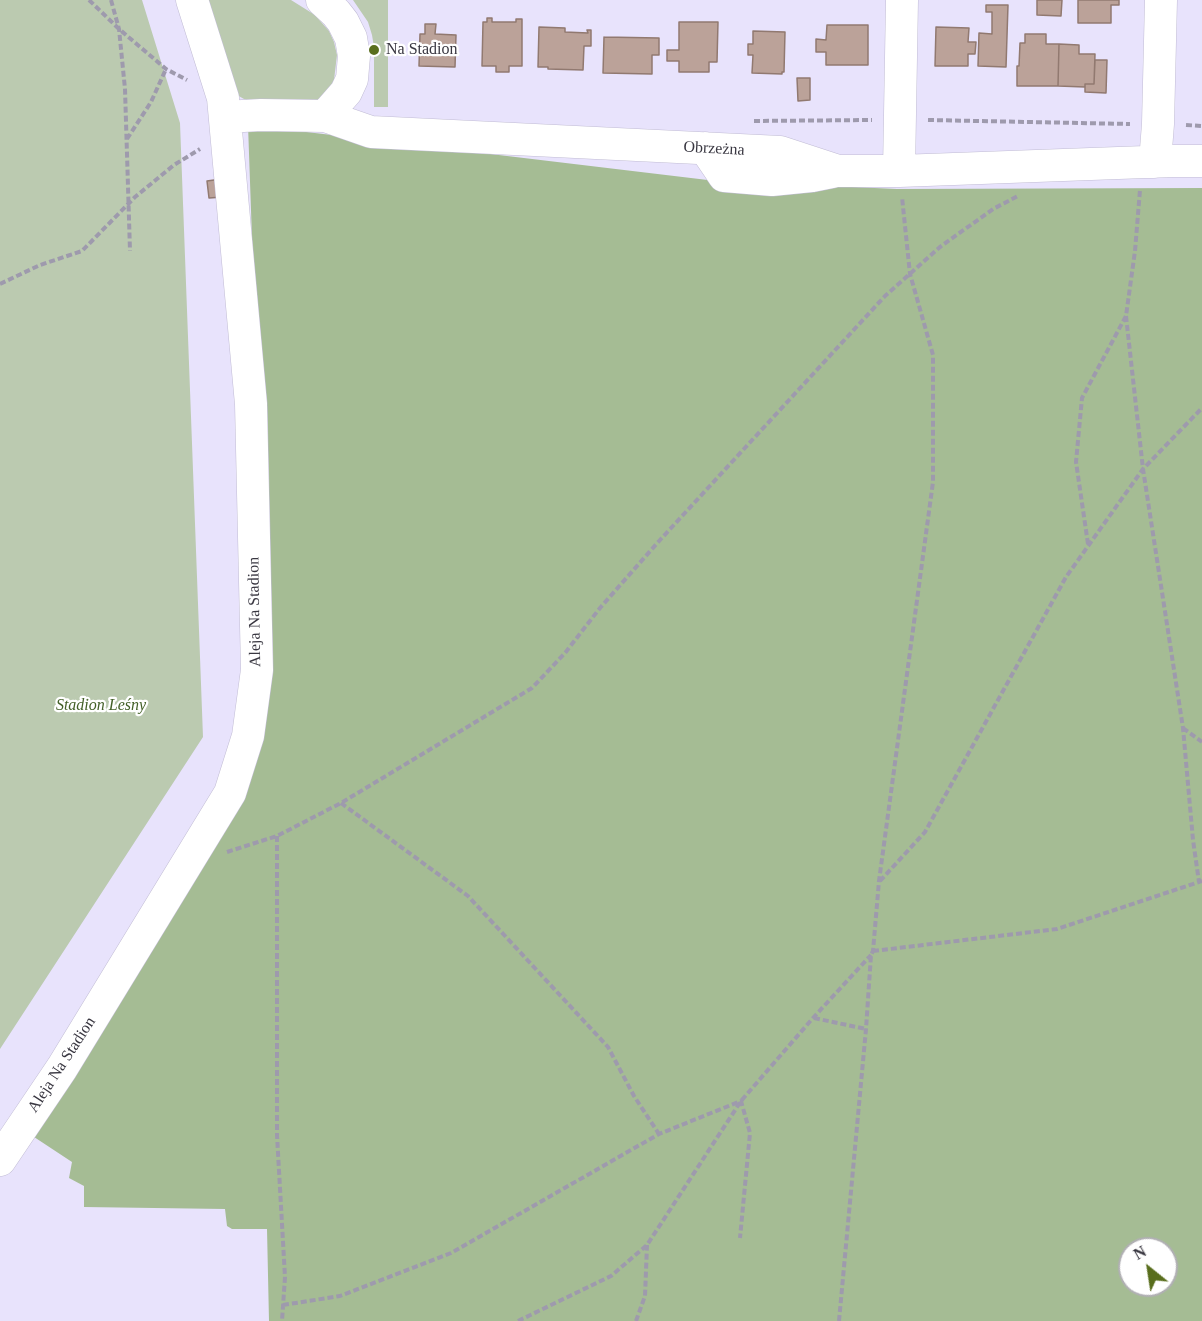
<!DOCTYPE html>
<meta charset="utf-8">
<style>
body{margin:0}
#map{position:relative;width:1202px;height:1321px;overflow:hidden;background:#e8e3fc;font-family:"Times New Roman",serif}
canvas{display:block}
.north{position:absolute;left:1118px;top:1237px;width:60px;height:60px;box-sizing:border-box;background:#fff;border:2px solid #b0afb3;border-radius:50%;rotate:330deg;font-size:16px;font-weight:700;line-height:24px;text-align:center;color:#393741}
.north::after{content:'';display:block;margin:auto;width:21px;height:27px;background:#596e1d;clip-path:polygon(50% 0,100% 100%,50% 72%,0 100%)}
</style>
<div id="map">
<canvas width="1202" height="1321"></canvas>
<div class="north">N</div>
</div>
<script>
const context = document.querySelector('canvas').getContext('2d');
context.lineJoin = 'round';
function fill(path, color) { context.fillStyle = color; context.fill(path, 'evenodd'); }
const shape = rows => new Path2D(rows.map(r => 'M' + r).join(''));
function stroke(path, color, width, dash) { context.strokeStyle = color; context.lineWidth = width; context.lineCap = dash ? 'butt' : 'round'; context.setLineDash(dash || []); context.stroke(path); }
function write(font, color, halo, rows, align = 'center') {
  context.font = font + ' "Times New Roman",serif'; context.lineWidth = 4.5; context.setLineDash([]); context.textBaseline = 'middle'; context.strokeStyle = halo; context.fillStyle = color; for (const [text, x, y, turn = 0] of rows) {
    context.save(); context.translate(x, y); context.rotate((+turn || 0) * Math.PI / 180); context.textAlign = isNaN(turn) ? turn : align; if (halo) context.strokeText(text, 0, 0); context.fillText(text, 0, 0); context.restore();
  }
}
fill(shape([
 [0,0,142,0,180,123,203,737,0,1049],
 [203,0,291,0,315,15,329,31,334,42,337,55,334,80,327,92,315,103,252,102,244,99,237,95],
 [353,0,388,0,388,107,374,107,374,47,372,35,368,22]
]), '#bbcab0');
fill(shape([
 [248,125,716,181,897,189,1202,188,1202,1321,269,1321,267,1229,232,1229,227,1226,225,1209,84,1207,84,1186,69,1178,72,1162,28,1133,241,799,267,664],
 [1130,1249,1166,1249,1166,1285,1130,1285]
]), '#a5bc94');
const building = shape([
 [1037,0,1062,0,1061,16,1037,15,1037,0],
 [1078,0,1119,0,1119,5,1111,5,1111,23,1078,23,1078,0],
 [986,5,1008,5,1006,67,978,66,979,33,992,34,992,12,986,12,986,5],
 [487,18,492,18,492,22,516,22,516,19,522,19,522,66,509,66,509,72,496,72,496,66,482,66,483,22,487,22,487,18],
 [679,22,718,22,717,62,709,62,709,72,679,72,679,61,667,61,667,50,679,50,679,22],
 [425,24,436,24,435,34,456,35,455,67,419,66,420,34,425,34,425,24],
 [827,25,868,25,868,65,826,65,826,52,816,52,816,39,826,40,827,25],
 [539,27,565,28,565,32,588,33,587,30,591,30,591,46,584,46,583,70,548,69,548,67,538,67,539,27],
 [936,27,969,28,968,42,976,42,975,54,968,54,968,66,935,66,936,27],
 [753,31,785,32,784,72,782,72,782,74,752,73,753,55,748,55,748,44,753,44,753,31],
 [1025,34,1046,34,1046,44,1059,44,1058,86,1017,86,1017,66,1019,66,1020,43,1025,43,1025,34],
 [604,37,659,38,659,55,652,55,652,74,603,73,604,37],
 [1059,44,1079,45,1079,54,1095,54,1094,84,1085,84,1085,87,1058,86,1059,44],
 [1095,60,1107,60,1106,93,1085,92,1085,84,1094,84,1095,60],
 [797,78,810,78,810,100,798,101,797,78],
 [221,179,223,197,209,198,207,181,221,179]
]);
fill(building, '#bba299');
stroke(building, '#917970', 1.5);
const minor = shape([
 [322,0,336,13,343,22,351,38,354,56,352,79,346,92,325,116],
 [225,117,261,115,325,116,371,132,780,152,838,171,899,171,1173,161,1202,161],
 [705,148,724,176,772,180,812,176,832,172],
 [1155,162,1158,124,1161,0],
 [899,171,902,0],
 [0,1160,62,1068,230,793,248,736,257,670,251,404,223,98,192,0]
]);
stroke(minor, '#c1bcd4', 33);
stroke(shape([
 [89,0,119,29,166,69,187,80],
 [111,0,119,29,125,89,130,251],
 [928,120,1130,124],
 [754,121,872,120],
 [1186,125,1202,126],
 [127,139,151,102,166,69],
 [0,284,40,265,82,251,135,197,174,165,200,149],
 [1126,316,1143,469,1183,728,1193,840,1199,882],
 [1088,544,1076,462,1082,398,1126,316,1135,251,1140,190],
 [1183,728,1202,742],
 [341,803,468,896,608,1047,634,1096,659,1134],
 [277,836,277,1135,285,1277,282,1321],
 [227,852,277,836,341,803,532,688,565,653,600,608,660,540,885,296,940,247,993,209,1018,196],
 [880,881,925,832,1066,577,1143,469,1202,408],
 [873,951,1057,929,1202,881],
 [814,1018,866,1029],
 [283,1305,340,1296,451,1253,659,1134,741,1101,750,1133,740,1238],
 [518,1321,611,1276,647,1245,741,1101,813,1018,871,955],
 [636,1321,645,1296,647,1245],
 [839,1321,866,1029,871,955,873,951,879,881,933,482,933,355,910,274,902,197]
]), '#9e9aad', 4, [6, 3]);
stroke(minor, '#fff', 32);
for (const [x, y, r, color] of [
 [374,50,6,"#596e1d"]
]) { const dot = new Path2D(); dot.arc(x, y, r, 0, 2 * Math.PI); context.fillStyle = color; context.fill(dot); stroke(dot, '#fff', 2); }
write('16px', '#393741', '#fff', [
 ["Na Stadion",386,50]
], 'left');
write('16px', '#393741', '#fff', [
 ["Obrzeżna",714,149,3],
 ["Aleja Na Stadion",255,612,-91],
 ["Aleja Na Stadion",62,1065,-57]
]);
write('italic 16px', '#436028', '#fff', [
 ["Stadion Leśny",101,706]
]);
</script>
